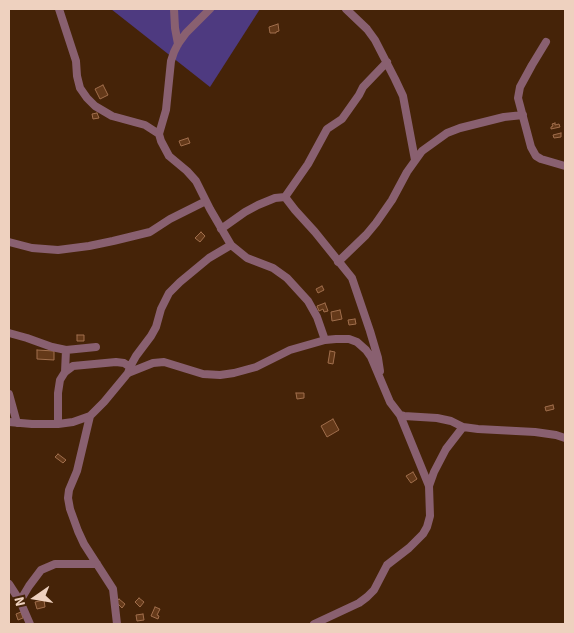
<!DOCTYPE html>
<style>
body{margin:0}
#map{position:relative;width:574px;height:633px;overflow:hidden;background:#452308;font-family:"Source Sans 3",sans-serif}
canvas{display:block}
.frame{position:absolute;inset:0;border:10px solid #eed1bf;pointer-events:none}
.north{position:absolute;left:10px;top:573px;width:50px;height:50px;-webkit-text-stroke:4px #452308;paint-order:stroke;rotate:257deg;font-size:14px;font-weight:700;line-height:20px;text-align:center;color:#eed1bf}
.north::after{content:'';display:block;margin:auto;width:18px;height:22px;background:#eed1bf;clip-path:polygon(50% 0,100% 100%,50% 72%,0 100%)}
</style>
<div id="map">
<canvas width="574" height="633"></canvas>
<div class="frame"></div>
<div class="north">N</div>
</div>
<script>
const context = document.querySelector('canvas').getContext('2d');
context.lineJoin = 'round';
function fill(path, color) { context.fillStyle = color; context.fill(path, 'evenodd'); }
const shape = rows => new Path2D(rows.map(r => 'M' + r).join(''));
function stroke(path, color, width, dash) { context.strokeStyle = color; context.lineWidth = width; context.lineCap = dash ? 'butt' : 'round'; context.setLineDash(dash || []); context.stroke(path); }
fill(shape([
 [111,9,260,9,210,87]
]), '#4e3a80');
const building = shape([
 [278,24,279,31,276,32,276,33,270,33,269,27,278,24],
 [103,85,108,95,100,99,95,89,103,85],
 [97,113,99,118,93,119,92,114,97,113],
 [555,123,555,125,559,124,560,127,551,129,551,127,553,126,552,124,555,123],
 [561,133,561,137,554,138,553,135,561,133],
 [188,138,190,143,181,146,179,141,188,138],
 [201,232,205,236,200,242,195,238,201,232],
 [322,286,324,290,318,293,316,289,322,286],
 [325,303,328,311,324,312,323,309,319,311,317,306,325,303],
 [340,310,342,319,332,321,331,312,340,310],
 [355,319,356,324,349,325,348,320,355,319],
 [77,335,84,335,84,341,77,341,77,335],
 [37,350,54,351,54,360,37,359,37,350],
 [330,351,335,352,333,364,328,363,330,351],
 [296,393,304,393,304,398,297,399,296,393],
 [553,405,554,409,546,411,545,407,553,405],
 [333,419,339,430,327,437,321,426,333,419],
 [58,454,66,460,63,463,55,457,58,454],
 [413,472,417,479,411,483,406,476,413,472],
 [139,598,144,602,140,607,135,602,139,598],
 [119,599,125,604,122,608,116,602,119,599],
 [44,600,45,607,37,609,35,602,44,600],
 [155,607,160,609,157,615,159,616,158,619,151,616,155,607],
 [21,612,23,618,18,620,16,614,21,612],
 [143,614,144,620,137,621,136,615,143,614]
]);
fill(building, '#643919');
stroke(building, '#a06e4c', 1);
stroke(shape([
 [59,9,76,61,77,76,80,88,87,98,95,106,112,116,145,125,159,134],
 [174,9,175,28,178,44],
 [210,9,186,33,178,44,174,52,171,61,166,110,159,134,161,141,169,156,187,171,196,181,210,209,231,245,247,258,273,268,287,278,308,301,317,317,325,340],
 [346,9,367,29,375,40,395,79,403,96,415,160],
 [546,42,532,65,520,87,518,98,531,147,536,156,541,159,565,166],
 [285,197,308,164,327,129,342,119,359,95,363,87,387,62],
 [221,229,245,212,258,205,275,198,285,197,295,210,315,232,352,278,370,331,378,358,380,371],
 [9,242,32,248,58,250,89,246,113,241,150,232,170,219,206,201],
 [338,262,366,235,376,223,392,200,407,172,422,151,447,133,460,128,504,117,523,115],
 [9,333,27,338,52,347,66,350,96,347],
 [65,372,66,350],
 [128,373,131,365,136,356,151,336,156,327,161,309,169,293,180,282,209,258,231,245],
 [9,394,17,423],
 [400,415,429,486],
 [90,416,77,471,69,490,68,498,70,509,78,531,84,544,113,589,117,624],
 [9,422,32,424,58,424,73,422,90,416,104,402,128,373,153,363,164,362,203,374,220,375,234,373,256,367,290,350,325,340,336,339,349,339,357,342,366,350,371,357,390,402,400,415,404,416,437,418,451,421,463,427,478,429,535,432,556,435,565,438],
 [58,424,58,393,60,380,65,372,73,366,116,362,124,363,130,367],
 [9,584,20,601,30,624],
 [20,601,29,586,41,570,55,564,97,564],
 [314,624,359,603,367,597,374,590,387,565,409,548,423,534,427,527,430,516,429,486,434,472,446,449,463,427]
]), '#896070', 8);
</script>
